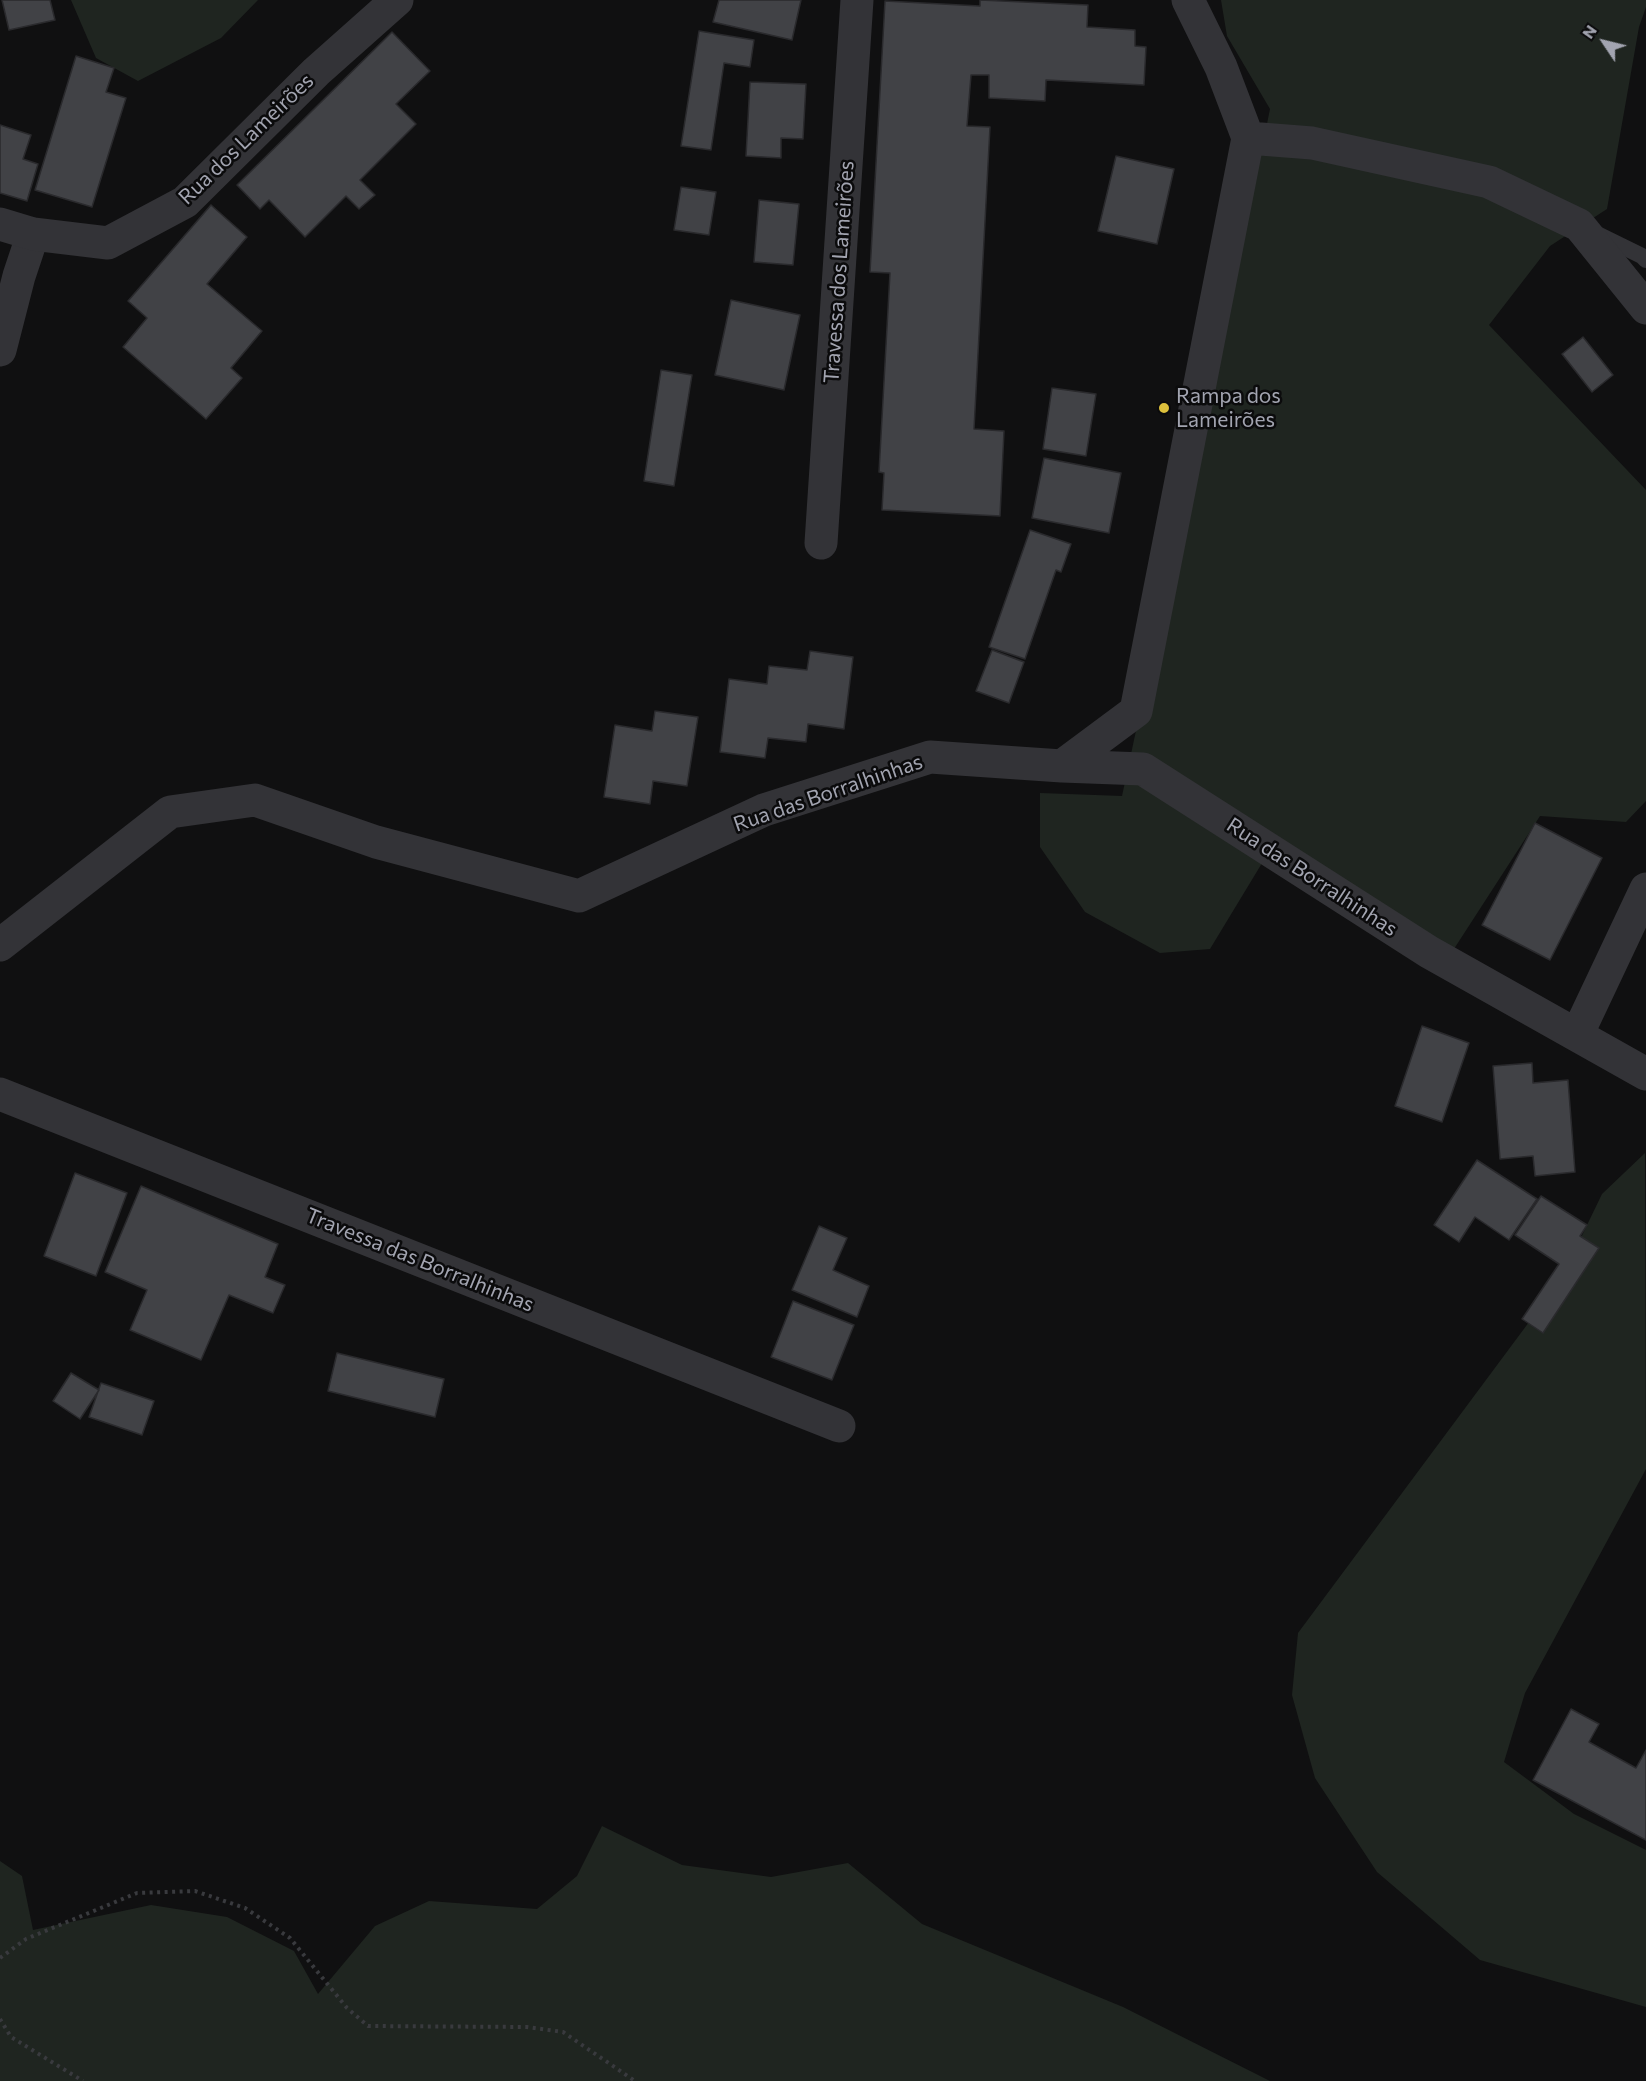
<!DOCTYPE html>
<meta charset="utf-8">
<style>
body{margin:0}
#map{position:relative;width:1646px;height:2081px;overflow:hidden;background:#101011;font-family:Commissioner,sans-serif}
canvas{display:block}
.north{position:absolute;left:1574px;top:12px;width:60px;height:60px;-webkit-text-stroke:4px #0b0b0c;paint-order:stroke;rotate:305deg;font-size:16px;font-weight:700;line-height:24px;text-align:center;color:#a2a4b0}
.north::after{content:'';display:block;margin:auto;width:21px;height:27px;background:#a2a4b0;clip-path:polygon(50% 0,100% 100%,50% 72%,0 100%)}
</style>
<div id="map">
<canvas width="1646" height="2081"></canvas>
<div class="north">N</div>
</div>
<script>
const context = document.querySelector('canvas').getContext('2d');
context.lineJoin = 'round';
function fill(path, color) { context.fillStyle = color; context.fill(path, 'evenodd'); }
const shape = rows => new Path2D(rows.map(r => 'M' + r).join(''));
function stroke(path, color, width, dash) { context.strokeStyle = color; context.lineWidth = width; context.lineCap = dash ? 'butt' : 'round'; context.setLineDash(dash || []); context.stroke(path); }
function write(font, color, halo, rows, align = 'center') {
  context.font = font + ' Commissioner,sans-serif'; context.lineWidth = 5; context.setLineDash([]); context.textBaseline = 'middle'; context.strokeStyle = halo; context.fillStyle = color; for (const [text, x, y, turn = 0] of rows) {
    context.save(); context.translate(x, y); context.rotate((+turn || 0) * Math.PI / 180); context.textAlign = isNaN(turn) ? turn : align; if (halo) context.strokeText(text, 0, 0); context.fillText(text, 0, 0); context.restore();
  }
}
fill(shape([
 [71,0,258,0,221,38,138,81,96,58],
 [1221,0,1646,0,1646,7,1639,27,1607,209,1550,246,1489,325,1646,490,1646,801,1626,822,1540,816,1452,952,1273,845,1210,949,1160,953,1085,912,1040,847,1040,793,1122,796,1213,371,1249,212,1270,109,1227,36],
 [1645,1153,1646,1469,1525,1693,1504,1762,1574,1814,1646,1850,1646,2007,1480,1960,1377,1872,1315,1778,1292,1695,1298,1633,1561,1279,1602,1194],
 [602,1826,682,1865,771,1877,848,1863,922,1924,1123,2007,1270,2081,0,2081,0,1861,22,1876,33,1930,151,1905,227,1917,294,1951,318,1994,375,1926,429,1901,537,1909,577,1876]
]), '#1f2520');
const building = shape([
 [2,0,50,0,55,20,9,30,2,0],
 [719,0,801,0,792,40,713,22,719,0],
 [980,0,1088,5,1087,27,1135,30,1135,46,1146,47,1144,85,1046,80,1045,101,989,98,989,75,971,75,967,126,990,127,974,429,1004,431,1000,516,882,510,884,473,879,472,890,273,870,272,885,1,980,6,980,0],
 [699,31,754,40,750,67,724,63,711,150,681,146,699,31],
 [392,32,430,71,396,104,416,124,360,180,375,195,359,209,346,196,305,237,269,200,260,209,237,185,392,32],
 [76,56,114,68,106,92,126,98,92,207,35,190,76,56],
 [750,82,806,84,803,139,781,138,781,158,746,156,750,82],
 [0,125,31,135,23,159,38,164,27,201,0,193,0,125],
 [1116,156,1174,169,1157,244,1098,231,1116,156],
 [681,187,716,192,709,235,674,230,681,187],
 [759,200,799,204,793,265,754,262,759,200],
 [211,205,247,237,207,284,262,331,231,368,242,378,206,419,123,347,147,318,128,301,211,205],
 [731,300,800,315,784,390,715,375,731,300],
 [1583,337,1613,375,1592,392,1562,354,1583,337],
 [661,370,692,375,674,486,644,481,661,370],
 [1052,388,1096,394,1086,456,1043,449,1052,388],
 [1044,458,1121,473,1109,533,1032,518,1044,458],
 [1030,530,1071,544,1061,572,1056,570,1025,659,989,647,1030,530],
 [992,650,1024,662,1009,703,976,691,992,650],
 [810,651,853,657,844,729,808,724,806,742,768,738,765,758,720,752,729,679,767,684,769,666,807,670,810,651],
 [655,711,698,717,687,786,653,781,650,804,604,797,615,725,652,731,655,711],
 [1535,823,1602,858,1550,960,1482,925,1535,823],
 [1422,1026,1469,1043,1442,1122,1395,1106,1422,1026],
 [1532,1063,1533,1083,1568,1080,1575,1172,1535,1176,1533,1156,1500,1159,1493,1066,1532,1063],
 [1477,1160,1537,1199,1509,1240,1475,1217,1459,1242,1434,1225,1477,1160],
 [75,1173,127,1193,96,1276,44,1256,75,1173],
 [141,1186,278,1244,265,1277,285,1285,273,1313,229,1295,201,1360,130,1330,147,1290,105,1272,141,1186],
 [1541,1196,1587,1225,1580,1236,1599,1248,1543,1333,1522,1319,1559,1264,1515,1235,1541,1196],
 [819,1226,847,1238,833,1270,869,1286,857,1317,792,1290,819,1226],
 [793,1301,854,1325,832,1380,771,1357,793,1301],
 [337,1353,444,1379,435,1417,328,1391,337,1353],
 [71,1373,99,1390,80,1419,53,1401,71,1373],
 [101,1383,154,1401,142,1435,89,1417,101,1383],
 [1571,1709,1599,1724,1589,1742,1636,1768,1646,1750,1646,1840,1533,1780,1571,1709]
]);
fill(building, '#414246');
stroke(building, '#2a2a2d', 1.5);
stroke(shape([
 [0,1958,26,1939,137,1893,195,1891,245,1908,290,1938,347,2008,368,2026,527,2027,563,2032,635,2081],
 [0,2019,11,2037,83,2081]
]), '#393a3e', 4, [3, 4.5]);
stroke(shape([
 [1593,232,1642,256,1646,260]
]), '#333337', 16);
stroke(shape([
 [1248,138,1312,143,1489,182,1579,225,1646,308],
 [0,350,19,276,33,234],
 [821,543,857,0],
 [1062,766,1136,711,1248,138,1221,67,1188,0],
 [0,945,170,812,255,800,376,842,579,896,764,810,930,757,1062,766,1143,769,1429,952,1646,1074],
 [1577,1035,1646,889],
 [0,1094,839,1426]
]), '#333337', 33);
stroke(shape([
 [0,224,33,234,108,243,185,202,316,72,397,0]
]), '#333337', 33);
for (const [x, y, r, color] of [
 [1164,408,6,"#ddc03c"]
]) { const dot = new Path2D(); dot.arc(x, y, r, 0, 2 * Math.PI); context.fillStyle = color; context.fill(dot); stroke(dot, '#0b0b0c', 2); }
write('21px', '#a2a4b0', '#0b0b0c', [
 ["Rua dos Lameirões",246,139,-44],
 ["Travessa dos Lameirões",839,272,-86],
 ["Rua das Borralhinhas",828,793,-19],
 ["Rua das Borralhinhas",1312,877,33],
 ["Travessa das Borralhinhas",420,1260,22]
]);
write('21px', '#a2a4b0', '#0b0b0c', [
 ["Rampa dos",1176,396],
 ["Lameirões",1176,420]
], 'left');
</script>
